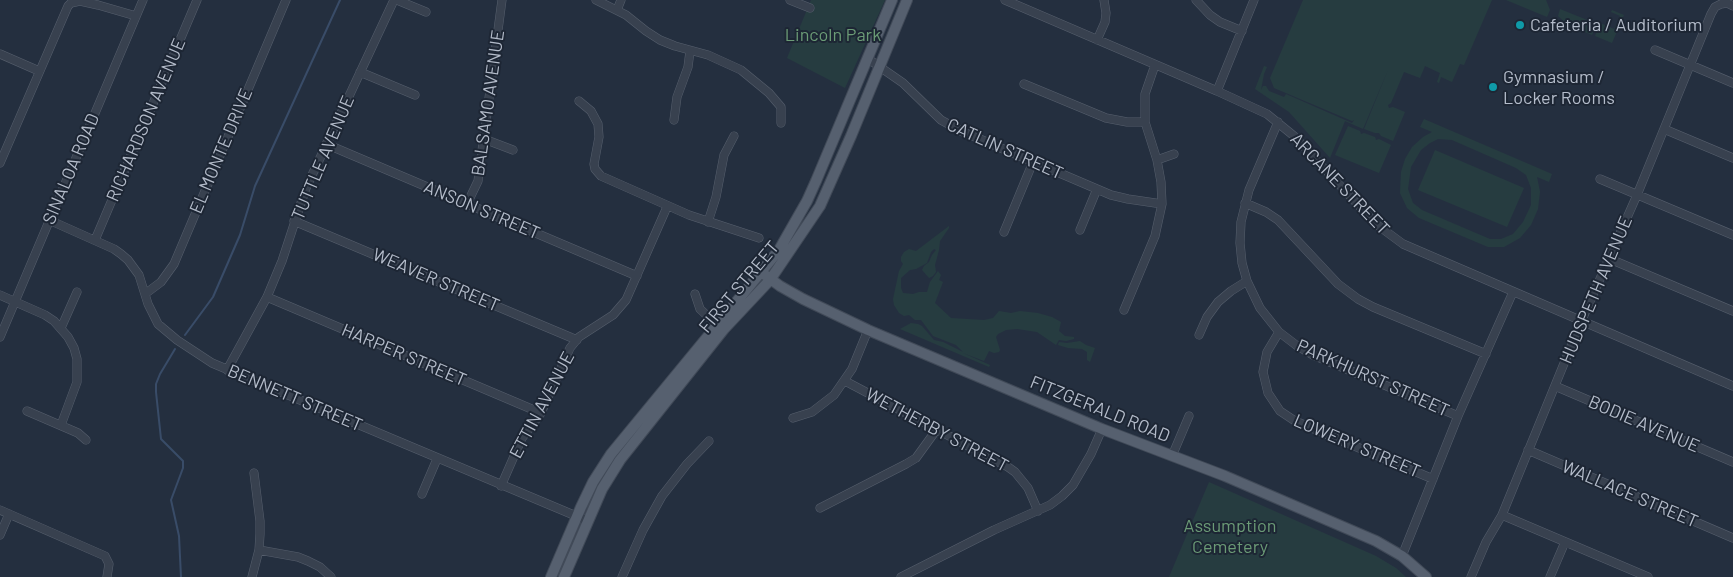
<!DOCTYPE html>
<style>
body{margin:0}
canvas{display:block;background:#242f3f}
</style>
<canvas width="1733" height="577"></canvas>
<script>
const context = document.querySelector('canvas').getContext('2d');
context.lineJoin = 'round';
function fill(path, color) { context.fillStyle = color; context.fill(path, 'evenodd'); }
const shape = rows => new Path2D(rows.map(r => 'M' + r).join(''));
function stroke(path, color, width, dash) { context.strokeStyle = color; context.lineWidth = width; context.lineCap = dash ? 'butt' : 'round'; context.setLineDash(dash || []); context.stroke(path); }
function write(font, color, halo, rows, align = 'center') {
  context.font = font + ' Barlow,sans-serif'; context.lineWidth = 4; context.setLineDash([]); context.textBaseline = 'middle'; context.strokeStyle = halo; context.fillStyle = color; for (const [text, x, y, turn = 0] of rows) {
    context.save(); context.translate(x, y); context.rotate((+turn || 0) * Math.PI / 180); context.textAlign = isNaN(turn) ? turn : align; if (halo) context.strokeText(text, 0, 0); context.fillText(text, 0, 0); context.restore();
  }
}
fill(shape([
 [811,0,885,0,845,88,787,58],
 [1303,0,1492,0,1464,65,1460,64,1452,82,1441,77,1439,83,1437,82,1440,73,1425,66,1420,78,1404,72,1391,103,1388,105,1389,108,1393,107,1405,112,1393,141,1381,136,1379,133,1375,133,1364,129,1388,70,1363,129,1345,121,1330,158,1289,112,1255,89,1264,66,1267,67,1264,74,1261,90,1263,86,1266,86,1269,91,1284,97,1286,94,1352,123,1354,120,1352,121,1274,88,1270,78],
 [1506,0,1546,0,1550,10,1547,17],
 [1560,9,1597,24,1592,35,1568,25,1558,16],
 [1612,10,1624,15,1612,43,1595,36,1600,23,1614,29,1620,16,1611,12],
 [1424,119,1552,174,1549,182,1537,177,1540,192,1538,209,1531,225,1520,238,1504,247,1488,247,1419,218,1407,208,1400,193,1401,172,1405,159,1412,147,1423,137,1432,132,1420,127],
 [1438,139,1452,140,1516,168,1526,175,1531,188,1531,205,1523,222,1513,234,1501,239,1490,239,1422,210,1413,203,1408,189,1411,167,1421,150,1430,143],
 [1348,126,1360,131,1361,134,1364,133,1375,137,1376,140,1379,139,1391,145,1379,173,1335,155],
 [1435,150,1524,188,1507,227,1418,190],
 [949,226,949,228,940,241,939,250,935,265,936,272,933,276,929,278,922,270,924,266,929,262,932,255,936,250,934,249,931,252,927,263,916,269,910,270,901,278,901,288,903,293,913,294,919,292,927,292,930,282,938,271,941,275,939,280,943,282,935,303,951,318,984,320,993,318,999,311,1011,313,1020,311,1038,313,1052,317,1061,322,1059,331,1065,336,1074,337,1074,339,1066,341,1059,340,1056,345,1037,332,1017,329,1006,330,998,334,996,337,1000,350,999,352,994,353,989,351,984,361,963,353,990,365,989,367,900,329,911,323,918,324,922,326,934,340,943,342,963,352,956,345,933,336,921,320,915,320,909,315,904,316,899,313,894,305,893,299,899,271,903,264,901,261,901,257,904,252,909,249,916,251],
 [1080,341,1086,345,1095,348,1090,362,1087,360,1087,352,1082,349,1068,348,1058,345,1059,342,1067,343],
 [1209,482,1376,556,1396,568,1406,577,1169,577]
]), '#263c40');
stroke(shape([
 [185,335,213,297,240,235,255,186,340,0],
 [175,349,160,374,156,384,156,392,161,439,183,461,183,468,171,500,179,536,181,577]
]), '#394c68', 2);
const minor = shape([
 [397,0,426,12],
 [596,0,626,15,646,31,660,40,675,46,708,55,741,70,769,93,781,107,781,123],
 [790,0,810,8],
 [1005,0,1217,91,1267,114,1294,136,1376,224,1403,244,1733,386],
 [1196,0,1210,15,1220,22,1242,31],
 [617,10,621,0],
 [1097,40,1105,22,1106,13,1104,0],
 [1655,50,1733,83],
 [0,54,39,71],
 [867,58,903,83,941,120,961,131,1111,195,1128,199,1162,204],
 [360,72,415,95],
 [1024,84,1106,118,1127,122,1145,122],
 [1217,91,1254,0],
 [579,101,591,111,598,124,599,137,594,164,595,169,601,176,689,215,759,238],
 [674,120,677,97,688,67,690,51],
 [1278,122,1249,190,1241,222,1240,243,1242,263,1247,281,1260,308,1279,332,1296,345,1313,355,1458,416],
 [1664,129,1733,158],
 [484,139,513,150],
 [326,144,637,276],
 [1157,160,1174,154],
 [0,163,68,6,71,3,80,1,98,5,136,16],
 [1600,179,1733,235],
 [1245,203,1266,212,1278,220,1338,284,1358,299,1373,307,1486,354],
 [467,204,478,181,502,0],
 [49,220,114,249,121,254,128,260,139,275,148,304,158,324,177,340,212,363,588,521],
 [294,221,577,340],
 [708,222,716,197,724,155,734,136],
 [1080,230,1097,189],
 [1004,232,1033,162],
 [95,240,197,0],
 [1610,259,1733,311],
 [145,294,161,282,174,264,286,0],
 [695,294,700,309,716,324],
 [0,295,45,315,54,321,68,337,74,348,77,359,77,382,61,425],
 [267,297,541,413],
 [1124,310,1155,236,1162,204,1161,182,1157,160,1145,122,1145,94,1155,65],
 [61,328,77,292],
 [1279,332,1267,352,1263,372,1268,393,1280,411,1295,421,1433,479],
 [1199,335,1207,317,1218,302,1231,291,1247,281],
 [0,337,143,0],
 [227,370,267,297,282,261,306,188,394,0],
 [845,381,1008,467,1015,472,1028,488,1038,511],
 [1555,386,1733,462],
 [27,411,78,433,86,440],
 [793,418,812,412,834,395,852,369,868,330],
 [1528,450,1733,538],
 [1172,456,1189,416],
 [501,486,522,438,541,413,570,348,579,337,613,315,626,300,667,207],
 [422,494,437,459],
 [820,508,906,464,916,458,937,429],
 [0,510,105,556,109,564,107,577],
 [1502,515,1648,577],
 [0,535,9,514],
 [259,550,298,557,308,561,320,567,331,577],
 [1402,556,1458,416,1513,292],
 [252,577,259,550,260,534,260,521,254,473],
 [622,577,643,530,662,496,687,464,709,441],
 [901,577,994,530,1050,505,1062,496,1073,485,1091,454,1102,429],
 [1471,577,1486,542,1502,515,1581,322,1637,195,1711,14,1715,7,1721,4,1727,3,1733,6],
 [1550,577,1565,542]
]);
const major = shape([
 [761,272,780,286,803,299,868,330,1102,429,1225,476,1376,541,1402,556,1426,577],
 [551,577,581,507,593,482,611,454,779,250,807,201,816,181,892,0],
 [564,577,602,489,620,460,724,329,770,280,820,206,851,136,907,0]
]);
stroke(minor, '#565f6d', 9);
stroke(major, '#414a58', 12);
stroke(minor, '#38414f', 8);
stroke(major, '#56606f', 10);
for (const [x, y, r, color] of [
 [1520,25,5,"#0f9aa8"],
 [1493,87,5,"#0f9aa8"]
]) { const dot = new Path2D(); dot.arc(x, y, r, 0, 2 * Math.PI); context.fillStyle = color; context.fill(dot); stroke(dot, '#1d2634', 2); }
write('18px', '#b4bcca', '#1d2634', [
 ["Cafeteria / Auditorium",1530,25],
 ["Gymnasium /",1503,77],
 ["Locker Rooms",1503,98]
], 'left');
write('18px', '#6b9b76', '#1d2634', [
 ["Lincoln Park",833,35],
 ["Assumption",1230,526],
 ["Cemetery",1230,547]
]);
write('18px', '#b4bcca', '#1d2634', [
 ["BALSAMO AVENUE",488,103,-82],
 ["RICHARDSON AVENUE",146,120,-67],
 ["CATLIN STREET",1005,149,24],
 ["EL MONTE DRIVE",221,151,-67],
 ["TUTTLE AVENUE",323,158,-67],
 ["SINALOA ROAD",71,169,-67],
 ["ARCANE STREET",1340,184,46],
 ["ANSON STREET",482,210,23],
 ["WEAVER STREET",436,280,23],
 ["FIRST STREET",739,287,-50],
 ["HUDSPETH AVENUE",1596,290,-67],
 ["HARPER STREET",404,355,23],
 ["PARKHURST STREET",1373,378,24],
 ["BENNETT STREET",295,398,23],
 ["ETTIN AVENUE",542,405,-62],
 ["FITZGERALD ROAD",1100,409,22],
 ["BODIE AVENUE",1644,424,23],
 ["WETHERBY STREET",937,430,28],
 ["LOWERY STREET",1357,446,23],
 ["WALLACE STREET",1630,494,23]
]);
</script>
